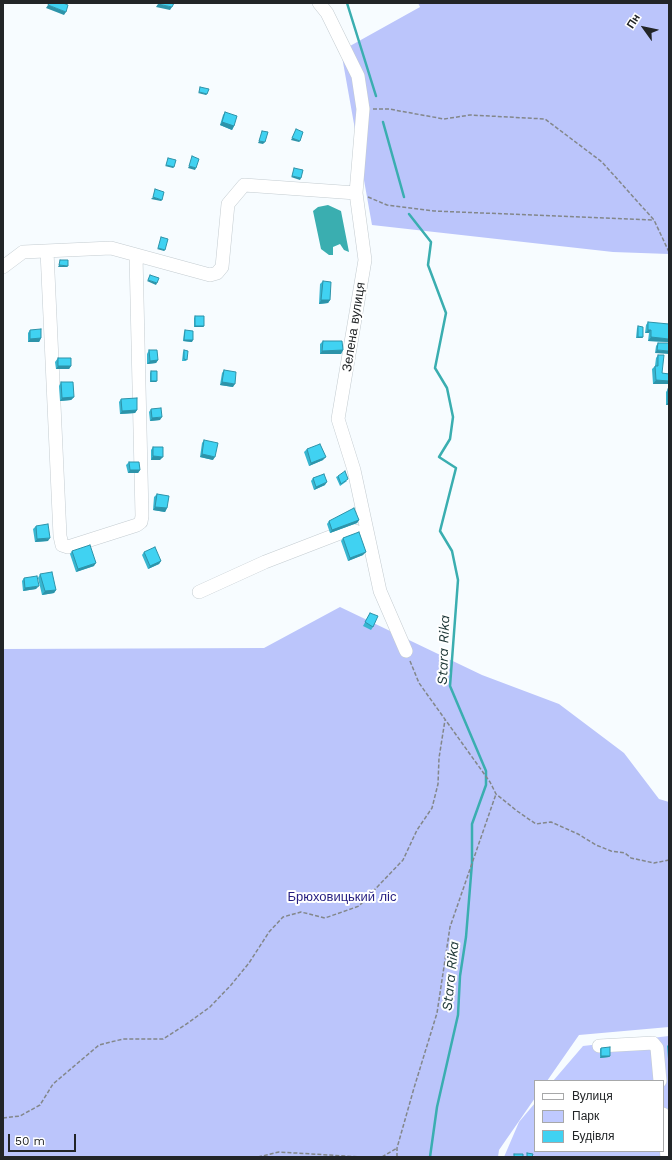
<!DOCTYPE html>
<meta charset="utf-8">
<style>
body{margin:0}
#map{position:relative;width:672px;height:1160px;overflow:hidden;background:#f7fcff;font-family:"Work Sans",sans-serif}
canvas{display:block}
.frame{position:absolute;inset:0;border:4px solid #222527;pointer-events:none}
.legend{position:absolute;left:534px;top:1080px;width:130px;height:72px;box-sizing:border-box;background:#fff;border:1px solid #a7a8a9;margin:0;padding:5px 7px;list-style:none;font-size:12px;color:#222527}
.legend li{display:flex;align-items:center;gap:8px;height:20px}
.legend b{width:20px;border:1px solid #a7a8a9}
.north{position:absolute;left:624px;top:8px;width:40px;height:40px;-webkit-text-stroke:3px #fff;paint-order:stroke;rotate:303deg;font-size:11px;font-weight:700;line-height:16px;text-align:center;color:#222527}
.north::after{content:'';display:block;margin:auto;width:14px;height:18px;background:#222527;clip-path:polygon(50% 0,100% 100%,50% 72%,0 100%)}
.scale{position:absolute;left:8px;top:1134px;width:68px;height:18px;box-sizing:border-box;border:2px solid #222527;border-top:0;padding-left:5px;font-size:12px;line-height:14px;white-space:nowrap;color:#222527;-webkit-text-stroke:3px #fff;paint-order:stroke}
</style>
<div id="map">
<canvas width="672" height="1160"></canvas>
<div class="frame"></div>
<ul class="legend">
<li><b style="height:5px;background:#fff"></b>Вулиця</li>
<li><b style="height:11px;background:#bfc9ff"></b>Парк</li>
<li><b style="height:11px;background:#40d2f2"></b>Будівля</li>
</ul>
<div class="north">Пн</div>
<div class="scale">50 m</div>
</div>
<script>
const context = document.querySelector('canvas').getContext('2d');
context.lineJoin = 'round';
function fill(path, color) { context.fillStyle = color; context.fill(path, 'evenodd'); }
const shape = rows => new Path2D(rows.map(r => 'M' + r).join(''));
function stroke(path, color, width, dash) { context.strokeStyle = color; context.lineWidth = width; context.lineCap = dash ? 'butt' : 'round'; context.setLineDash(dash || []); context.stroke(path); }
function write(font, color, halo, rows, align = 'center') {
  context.font = font + ' "Work Sans",sans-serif'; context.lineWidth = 4; context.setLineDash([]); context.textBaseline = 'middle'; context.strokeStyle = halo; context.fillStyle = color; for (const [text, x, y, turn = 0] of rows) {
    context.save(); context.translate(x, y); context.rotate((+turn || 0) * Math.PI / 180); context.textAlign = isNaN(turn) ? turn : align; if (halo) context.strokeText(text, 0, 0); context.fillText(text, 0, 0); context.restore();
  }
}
fill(shape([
 [669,1036,669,1157,504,1157,519,1122,535,1103,535,1151,663,1151,663,1081,553,1081,583,1046]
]), '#bfc9ff');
fill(shape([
 [418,3,669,3,669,254,613,252,372,225,341,51,420,7],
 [340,607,482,675,559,704,624,753,659,799,669,802,669,1027,579,1035,547,1081,535,1081,535,1098,499,1150,498,1157,3,1157,3,649,264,648]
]), '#bbc5fb');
fill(shape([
 [328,205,341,211,349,252,344,250,340,244,333,247,333,255,329,255,321,249,313,211,318,207]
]), '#3aaeb0');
stroke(shape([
 [347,3,376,96],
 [383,122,404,197],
 [409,214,431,242,428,265,446,313,435,368,447,388,453,417,450,439,439,457,456,468,440,531,452,551,458,580,450,686,486,771,486,785,472,824,472,863,466,937,460,976,458,1015,437,1107,430,1157]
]), '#3aaeb0', 2.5);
const minor = shape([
 [319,3,327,13,358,76,363,109,356,193,365,260,338,419,354,470,380,591,406,651],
 [47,251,60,536,62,545,68,547,137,525,141,522,142,516,136,255],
 [3,267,23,252,111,248,210,275,217,273,222,267,228,204,244,185,356,193],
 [199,592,265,562,348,530,355,531,368,538],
 [599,1046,653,1043,657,1048,660,1081],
 [663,1114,667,1157]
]);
stroke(minor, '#c4ccd1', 14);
stroke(shape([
 [373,109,389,109,444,119,470,115,545,119,602,162,654,220,669,252],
 [368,197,387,205,434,211,654,220],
 [410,661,419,683,490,782,496,794,517,811,536,824,551,822,578,834,596,845,611,851,625,853,631,858,654,863,669,860],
 [3,1118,20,1116,40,1105,53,1084,99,1045,123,1039,163,1039,185,1025,210,1007,231,985,249,963,269,932,283,917,301,912,325,918,359,906,403,860,417,830,432,808,438,784,439,758,445,720],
 [258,1157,279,1152,361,1157],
 [382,1157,397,1148],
 [397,1157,397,1148,414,1088,437,1013,450,927,496,794]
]), '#83878a', 1.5, [4, 2]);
stroke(minor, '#fff', 13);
fill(shape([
 [225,112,234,126,232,130,220,125,223,115],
 [323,281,330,300,328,303,319,304,320,284],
 [195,316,204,326,203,327,194,327,194,318],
 [648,322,669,342,648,341,649,333,645,333,646,325],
 [638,326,643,337,642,338,636,338,637,328],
 [30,330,41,338,39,342,28,342,28,333],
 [185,330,192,342,183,341,184,332],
 [323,341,343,350,341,354,320,354,320,344],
 [658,343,669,343,655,353,656,346],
 [149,350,158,360,156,363,147,364,147,354],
 [184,350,186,361,182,361,183,352],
 [658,355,662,373,669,374,669,383,668,384,653,384,652,369,655,366,656,358],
 [58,358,71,366,69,369,56,369,55,362],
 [224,370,233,387,220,385,222,373],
 [151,371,156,382,150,382,150,373],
 [61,382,74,397,71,400,60,401,59,386],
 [668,389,669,389,669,405,666,405,666,392],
 [121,399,137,410,135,413,120,414,119,402],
 [151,409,160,420,150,421,149,412],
 [204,440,213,460,200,457,202,443],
 [153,447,160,460,151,460,151,450],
 [307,449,323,460,309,466,304,452],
 [129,462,140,470,138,473,128,473,126,465],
 [338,476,347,481,340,486,336,477],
 [313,478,325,485,314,490,311,481],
 [157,494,167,508,165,512,153,510,154,497],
 [359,520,357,523,330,533,327,524,329,521],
 [36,526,48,541,35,542,33,529],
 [343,538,363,555,348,561,341,541],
 [72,551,94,566,76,572,70,554],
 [144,552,161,561,159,564,148,569,142,555],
 [40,574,56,590,54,593,42,595,38,578],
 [24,578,36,589,23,591,22,581],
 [370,613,373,627,371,630,363,626],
 [669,1044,669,1059,668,1059,667,1046],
 [601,1048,610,1056,609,1057,600,1058,600,1049]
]), '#37b5d0');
fill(shape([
 [158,4,172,7,170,10,156,7],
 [48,5,66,12,64,15,46,8],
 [199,92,207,94,206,95,198,93],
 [222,122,234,126,232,130,220,125],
 [292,138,300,141,299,142,291,140],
 [259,141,265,142,263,144,258,143],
 [166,165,174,167,173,168,165,166],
 [189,166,196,168,195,170,188,168],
 [292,176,301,178,300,180,291,177],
 [153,197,162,200,161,201,151,199],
 [158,248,165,250,164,251,157,249],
 [59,265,68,266,67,267,58,267],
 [148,280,157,283,156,285,147,281],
 [321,300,330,300,328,303,319,304],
 [195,326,204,326,203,327,194,327],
 [648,330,651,330,649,333,645,333],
 [638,337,643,337,642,338,636,338],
 [651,337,669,339,669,342,648,341],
 [41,338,39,342,28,342,30,339],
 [184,340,193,340,192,342,183,341],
 [343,350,341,354,320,354,322,351],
 [657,350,669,351,669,354,655,353],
 [158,360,156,363,147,364,150,361],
 [58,366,71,366,69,369,56,369],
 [656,380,669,381,669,383,668,384,653,384],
 [151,381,157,381,156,382,150,382],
 [222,382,235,384,233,387,220,385],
 [74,397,71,400,60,401,62,398],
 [668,402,669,402,669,405,666,405],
 [137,410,135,413,120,414,122,411],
 [162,417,160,420,150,421,152,418],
 [202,454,215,457,213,460,200,457],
 [153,456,163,457,160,460,151,460],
 [326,457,323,460,309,466,311,463],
 [130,470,140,470,138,473,128,473],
 [327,482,325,485,314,490,316,487],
 [155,507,167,508,165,512,153,510],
 [359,520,357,523,330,533,332,530],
 [50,538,48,541,35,542,37,539],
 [366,552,363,555,348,561,350,558],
 [161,561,159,564,148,569,150,566],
 [96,563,94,566,76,572,78,569],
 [39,586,36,589,23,591,25,588],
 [56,590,54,593,42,595,45,591],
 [601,1056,610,1056,609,1057,600,1058]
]), '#2d93a9');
const building = shape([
 [49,3,63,3,68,5,66,12,48,5,49,3],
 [158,3,174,3,172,7,158,4,158,3],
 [200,87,209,89,207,94,199,92,200,87],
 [225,112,237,116,234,126,222,122,225,112],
 [296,129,303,132,300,141,292,138,296,129],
 [262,131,268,132,265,142,259,141,262,131],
 [192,156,199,159,196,168,189,166,192,156],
 [168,158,176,160,174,167,166,165,168,158],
 [294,168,303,170,301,178,292,176,294,168],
 [155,189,164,192,162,200,153,197,155,189],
 [161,237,168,239,165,250,158,248,161,237],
 [60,260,68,260,68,266,59,265,60,260],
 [150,275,159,278,157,283,148,280,150,275],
 [323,281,331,282,330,300,321,300,323,281],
 [195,316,204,316,204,326,195,326,195,316],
 [648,322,669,324,669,339,651,337,651,330,648,330,648,322],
 [638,326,643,327,643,337,638,337,638,326],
 [41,329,41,338,30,339,30,330,41,329],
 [185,330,193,331,193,340,184,340,185,330],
 [323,341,342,341,343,350,322,351,323,341],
 [658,343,669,343,669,351,657,350,658,343],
 [149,350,157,350,158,360,150,361,149,350],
 [184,350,188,351,187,360,184,359,184,350],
 [658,355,664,355,662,373,669,374,669,381,656,380,655,366,658,366,658,355],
 [58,358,71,358,71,366,58,366,58,358],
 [224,370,236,372,235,384,222,382,224,370],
 [151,371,157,371,157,381,151,381,151,371],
 [61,382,73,382,74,397,62,398,61,382],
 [668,389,669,389,669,402,668,402,668,389],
 [137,398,137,410,122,411,121,399,137,398],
 [161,408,162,417,152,418,151,409,161,408],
 [204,440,218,443,215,457,202,454,204,440],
 [320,444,326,457,311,463,307,449,320,444],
 [153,447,163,447,163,457,153,456,153,447],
 [129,462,139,462,140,470,130,470,129,462],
 [345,471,348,479,341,484,338,476,345,471],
 [324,474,327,482,316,487,313,478,324,474],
 [157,494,169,496,167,508,155,507,157,494],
 [354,508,359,520,332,530,329,521,354,508],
 [48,524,50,538,37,539,36,526,48,524],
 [359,532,366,552,350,558,343,538,359,532],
 [90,545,96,563,78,569,72,551,90,545],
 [155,547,161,561,150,566,144,552,155,547],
 [52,572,56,590,45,591,40,574,52,572],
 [37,576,39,586,25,588,24,578,37,576],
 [370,613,378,616,373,627,365,622,370,613],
 [610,1047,610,1056,601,1056,601,1048,610,1047],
 [527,1153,533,1154,532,1157,527,1157,527,1153],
 [514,1154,523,1154,523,1157,514,1157,514,1154]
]);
fill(building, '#40d2f2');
stroke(building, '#2d93a9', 1);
write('13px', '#222527', '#fff', [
 ["Зелена вулиця",354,327,-81]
]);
write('13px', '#251e80', '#fff', [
 ["Брюховицький ліс",342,897]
]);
write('italic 14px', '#1c3535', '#fff', [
 ["Stara Rika",444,650,-88],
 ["Stara Rika",451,976,-84]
]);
</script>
